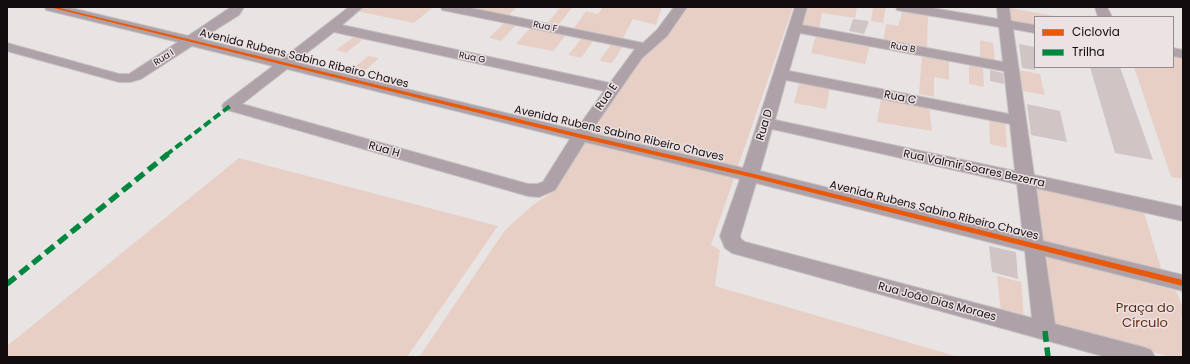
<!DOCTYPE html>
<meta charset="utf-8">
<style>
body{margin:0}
#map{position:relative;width:1190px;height:364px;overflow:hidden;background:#e9e4e4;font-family:Poppins,sans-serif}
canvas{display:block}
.frame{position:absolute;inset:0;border:8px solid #110d0e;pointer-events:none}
.legend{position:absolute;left:1034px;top:16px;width:140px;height:52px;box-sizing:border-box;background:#ece1e3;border:1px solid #948c8e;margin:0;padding:5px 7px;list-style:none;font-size:12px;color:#110d0e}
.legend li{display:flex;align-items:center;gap:8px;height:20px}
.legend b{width:20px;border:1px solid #948c8e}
</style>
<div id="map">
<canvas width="1190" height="364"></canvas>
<div class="frame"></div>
<ul class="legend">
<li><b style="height:5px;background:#e8590c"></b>Ciclovia</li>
<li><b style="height:5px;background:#00873e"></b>Trilha</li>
</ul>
</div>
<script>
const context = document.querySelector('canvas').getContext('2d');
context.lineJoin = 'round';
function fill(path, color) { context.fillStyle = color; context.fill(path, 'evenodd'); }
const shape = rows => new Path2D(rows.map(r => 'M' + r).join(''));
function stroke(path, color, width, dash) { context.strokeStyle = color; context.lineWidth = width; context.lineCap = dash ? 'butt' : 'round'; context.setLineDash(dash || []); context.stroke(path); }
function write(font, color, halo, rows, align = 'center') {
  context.font = font + ' Poppins,sans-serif'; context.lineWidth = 3; context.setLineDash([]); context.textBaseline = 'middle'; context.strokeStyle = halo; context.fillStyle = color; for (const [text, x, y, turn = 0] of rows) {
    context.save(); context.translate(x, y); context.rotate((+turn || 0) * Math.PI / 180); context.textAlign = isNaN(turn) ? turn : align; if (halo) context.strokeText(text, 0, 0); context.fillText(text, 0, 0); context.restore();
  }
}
fill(shape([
 [361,7,429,7,432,8,414,23,356,11],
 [470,7,517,7,509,15],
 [561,7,572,8,559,24,548,22],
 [603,7,662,7,656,25,633,19,623,38,574,28,586,11,598,14],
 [681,7,793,7,711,245,720,250,715,286,959,357,419,357,505,230,533,205,552,192,581,143,640,52],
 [806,7,857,7,855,18,822,13,819,30,800,26],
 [873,7,886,7,883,23,871,21],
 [1010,8,1055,16,1055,17,1035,17,1035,26,1009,21],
 [903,10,928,14,927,49,883,41,886,24,898,26],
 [505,22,517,24,501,41,489,38],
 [531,27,567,34,553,51,516,44],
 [356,35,366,37,346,53,336,50],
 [816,35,870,45,865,64,811,53],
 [582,38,594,40,581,58,568,55],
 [980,40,993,43,995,62,980,59],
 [612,43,624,45,612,63,599,61],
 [922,55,949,59,949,80,934,77,934,97,919,94],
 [368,56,379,58,357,78,345,75],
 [1173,57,1183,59,1183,179,1171,177,1134,67,1173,67],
 [969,63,983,66,984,87,969,84],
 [1019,70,1040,74,1045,95,1023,91],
 [800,81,830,88,826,109,794,103],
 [881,98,929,108,932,131,877,122],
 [989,118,1005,122,1007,148,990,144],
 [239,158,498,226,407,357,7,357,7,346],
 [1035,185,1143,209,1162,272,1043,243],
 [1042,254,1176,291,1183,308,1183,316,1181,318,1183,325,1183,357,1170,357,1049,323],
 [997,276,1021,282,1024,318,1001,312]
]), '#e7cfc5');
fill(shape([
 [853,19,869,21,864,34,849,31],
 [1019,44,1035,47,1035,70,1022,68],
 [1090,67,1120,67,1153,160,1115,153],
 [990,70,1003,73,1004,84,990,81],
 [1027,104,1060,111,1067,142,1031,135],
 [989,246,1016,252,1018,279,992,272]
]), '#d0c5c4');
const minor = shape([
 [45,7,67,7,188,36,231,7,244,7,239,15,201,39,282,59,349,7,363,7,342,25,610,83,635,49,447,11,442,10,441,7,466,7,643,43,657,30,674,7,687,7,667,36,642,58,590,133,743,168,795,7,807,7,802,25,1003,62,999,27,902,11,897,10,896,7,926,7,998,19,997,7,1009,7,1011,21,1035,25,1035,33,1013,29,1034,175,1183,207,1183,221,1036,188,1043,241,1183,275,1183,291,1045,256,1055,324,1143,347,1151,350,1155,357,1106,357,732,253,725,248,720,236,740,179,585,142,555,190,539,197,528,196,224,109,222,106,224,103,273,66,192,46,141,79,130,82,119,82,7,51,7,43,119,74,129,74,178,42,46,10,45,7],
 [334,32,604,91,576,130,295,62,334,32],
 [800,33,1004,71,1009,114,789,71,800,33],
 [287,69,570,139,543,182,537,184,528,184,242,104,287,69],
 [786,80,1010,124,1015,171,775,120,786,80],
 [772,129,1017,184,1023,236,760,171,772,129],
 [756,183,1025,251,1032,318,745,242,741,239,740,236,756,183],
 [1095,7,1107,7,1112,17,1098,17,1095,7],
 [1173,48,1183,50,1183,58,1173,56,1173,48]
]);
stroke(minor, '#c6c2c3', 2);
fill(minor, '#aea2a8');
stroke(shape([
 [166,155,230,106]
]), '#00873e', 4, [8, 4]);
stroke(shape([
 [7,284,168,154],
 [1045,331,1048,357]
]), '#00873e', 5.5, [11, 5.5]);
fill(shape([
 [49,7,56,7,580,134,750,173,1183,280,1183,286,750,177,580,138,49,7]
]), '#e8590c');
write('9px', '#110d0e', '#ece1e3', [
 ["Rua F",545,27,12],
 ["Rua B",903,48,10],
 ["Rua I",164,58,-32],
 ["Rua G",472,58,12]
]);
write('11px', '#110d0e', '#ece1e3', [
 ["Avenida Rubens Sabino Ribeiro Chaves",304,59,14],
 ["Rua E",607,97,-55],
 ["Rua C",900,98,11],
 ["Rua D",765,125,-73],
 ["Avenida Rubens Sabino Ribeiro Chaves",619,134,13],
 ["Rua H",384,150,16],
 ["Rua Valmir Soares Bezerra",974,169,12],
 ["Avenida Rubens Sabino Ribeiro Chaves",934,211,14],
 ["Rua João Dias Moraes",937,302,15]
]);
write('13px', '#612b0f', '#ece1e3', [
 ["Praça do",1145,309],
 ["Círculo",1145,324]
]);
</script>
